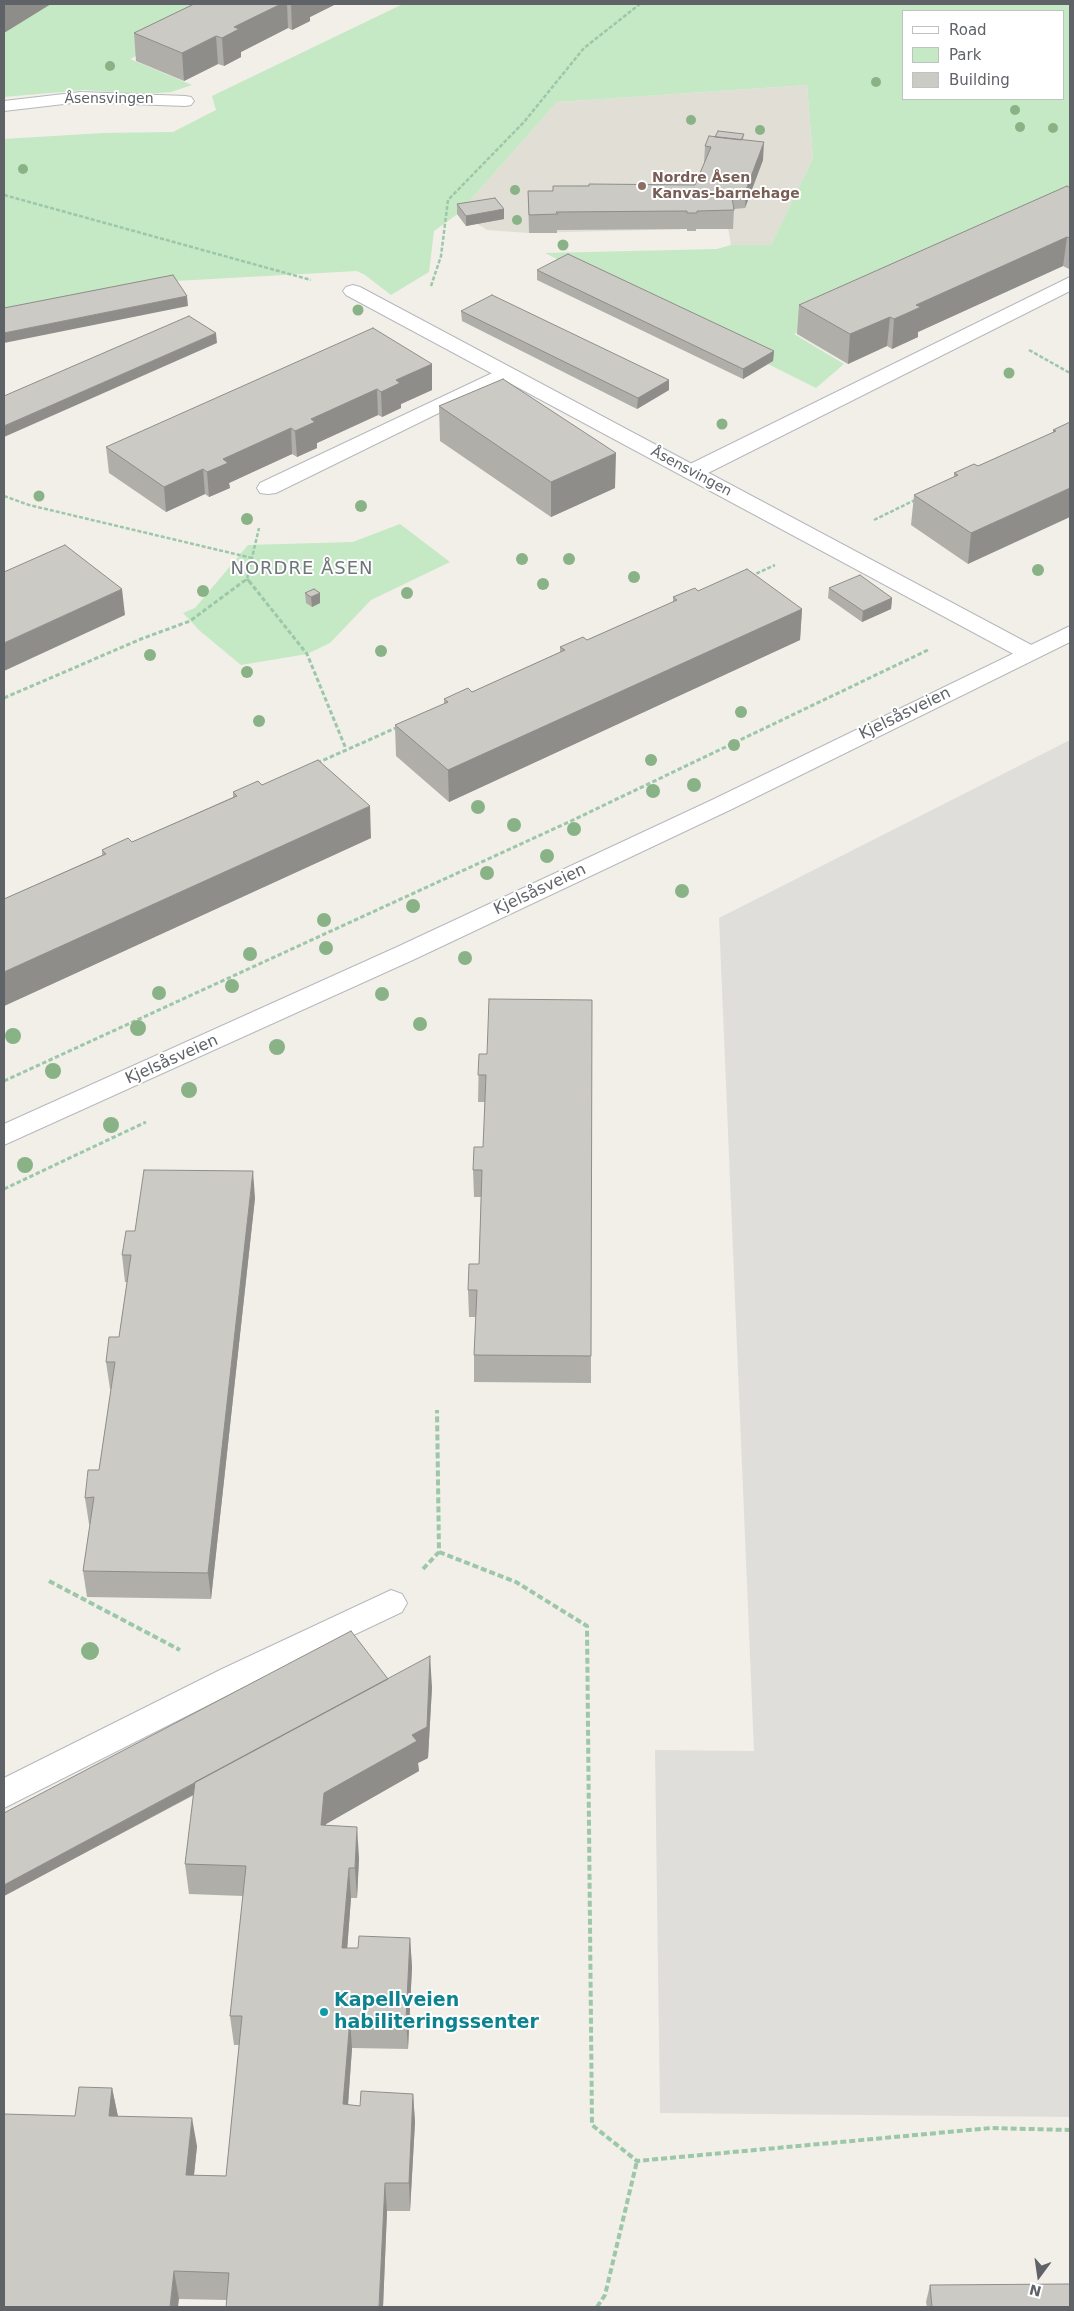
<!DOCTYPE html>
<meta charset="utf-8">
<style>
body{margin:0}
#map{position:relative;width:1074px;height:2311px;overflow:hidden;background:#f1efe8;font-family:"DejaVu Sans",sans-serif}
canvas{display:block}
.frame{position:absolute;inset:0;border:5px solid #5f6368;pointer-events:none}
.legend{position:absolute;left:902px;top:10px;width:162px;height:90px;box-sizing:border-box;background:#fff;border:1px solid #bfc1c3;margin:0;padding:6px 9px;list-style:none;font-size:15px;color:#5f6368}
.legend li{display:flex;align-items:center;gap:10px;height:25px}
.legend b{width:25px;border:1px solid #bfc1c3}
.north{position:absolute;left:1014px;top:2251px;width:50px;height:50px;-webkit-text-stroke:4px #fff;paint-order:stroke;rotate:194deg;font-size:14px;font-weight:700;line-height:20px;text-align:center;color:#5f6368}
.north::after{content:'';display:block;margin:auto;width:18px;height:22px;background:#5f6368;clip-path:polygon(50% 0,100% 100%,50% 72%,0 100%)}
</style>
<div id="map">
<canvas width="1074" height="2311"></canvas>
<div class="frame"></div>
<ul class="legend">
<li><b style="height:6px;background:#fff"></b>Road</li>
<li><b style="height:14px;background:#c5e8c5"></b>Park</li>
<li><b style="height:14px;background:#cccac5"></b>Building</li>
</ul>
<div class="north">N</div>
</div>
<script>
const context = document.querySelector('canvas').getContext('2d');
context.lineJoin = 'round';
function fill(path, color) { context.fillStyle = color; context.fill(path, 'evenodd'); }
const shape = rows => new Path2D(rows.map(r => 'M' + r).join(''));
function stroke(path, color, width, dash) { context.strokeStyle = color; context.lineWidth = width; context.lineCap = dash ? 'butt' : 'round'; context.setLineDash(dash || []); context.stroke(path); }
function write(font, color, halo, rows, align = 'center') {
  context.font = font + ' "DejaVu Sans",sans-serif'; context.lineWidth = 4; context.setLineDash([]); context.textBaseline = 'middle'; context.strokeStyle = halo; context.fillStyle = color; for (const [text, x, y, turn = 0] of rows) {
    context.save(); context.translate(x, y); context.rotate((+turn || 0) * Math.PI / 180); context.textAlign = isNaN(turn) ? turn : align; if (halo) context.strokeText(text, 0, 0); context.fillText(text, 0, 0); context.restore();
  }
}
fill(shape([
 [1070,740,1070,2117,660,2113,655,1750,754,1751,719,918]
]), '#e0deda');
fill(shape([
 [807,85,813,158,771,245,731,245,728,228,528,233,487,230,459,213,557,102]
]), '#e1ded6');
fill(shape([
 [4,4,241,4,130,59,192,85,171,92,142,94,84,90,4,97],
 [403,4,1070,4,1070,221,1060,215,794,334,844,364,816,388,545,253,717,249,731,245,771,245,813,158,807,85,557,102,459,213,434,231,429,272,391,295,365,275,357,271,175,281,4,322,4,139,103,133,173,132,216,110,212,96],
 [903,11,1063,11,1063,99,903,99],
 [400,524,450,562,371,600,330,643,307,654,241,665,200,631,183,613,195,608,248,545,353,542]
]), '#c5e8c5');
const service = shape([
 [1070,277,1070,291,700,477,692,478,684,477,681,472,684,467,1070,277],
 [505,367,512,369,515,373,512,377,276,493,268,494,260,493,257,488,260,483,505,367],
 [391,1590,402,1594,407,1603,402,1612,244,1687,4,1808,4,1778,222,1669,391,1590]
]);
const minor = shape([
 [81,92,185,96,191,97,194,101,191,105,185,106,81,102,4,111,4,101,81,92],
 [353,285,360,287,1037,648,1041,653,1037,658,1029,660,1021,658,346,295,343,291,346,287,353,285]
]);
const tertiary = shape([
 [1070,626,1070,642,732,809,415,959,4,1145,4,1124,397,947,714,799,1070,626]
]);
stroke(service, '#b5b8bc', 2);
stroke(minor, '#b5b8bc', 2);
stroke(tertiary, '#b5b8bc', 2);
stroke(shape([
 [4,195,311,280],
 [431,286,441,256,448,200,524,122,584,48,640,4],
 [1029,350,1070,373],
 [4,496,29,505,252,558],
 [874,520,915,500],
 [751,576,775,565],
 [247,579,250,582],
 [243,582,247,579,259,528]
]), '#9cc7a9', 2.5, [4, 2]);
stroke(shape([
 [249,581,307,654,346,749],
 [4,698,141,639,190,621,244,581],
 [317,763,398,727],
 [4,1081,571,821,930,649],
 [4,1189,146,1122]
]), '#9cc7a9', 3, [4.5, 2.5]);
stroke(shape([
 [439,1552,516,1582,587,1626,592,2125,637,2161,991,2128,1070,2130],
 [423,1569,439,1552,437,1410],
 [49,1581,180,1650],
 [597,2307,605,2295,637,2161]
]), '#9cc7a9', 4, [6, 3]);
fill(service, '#fff');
fill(minor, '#fff');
fill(tertiary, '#fff');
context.fillStyle = '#89b387';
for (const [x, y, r] of [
 [110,66,5],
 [876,82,5],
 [1015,110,5],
 [691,120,5],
 [1020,127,5],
 [1053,128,5],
 [760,130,5],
 [23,169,5],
 [691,177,5],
 [515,190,5],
 [517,220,5],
 [563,245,5.5],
 [358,310,5.5],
 [1009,373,5.5],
 [722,424,5.5],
 [39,496,5.5],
 [361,506,6],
 [247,519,6],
 [522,559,6],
 [569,559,6],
 [1038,570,6],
 [634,577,6],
 [543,584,6],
 [203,591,6],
 [407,593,6],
 [381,651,6],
 [150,655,6],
 [247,672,6],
 [741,712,6],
 [259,721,6],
 [734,745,6],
 [651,760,6],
 [694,785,7],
 [653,791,7],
 [478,807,7],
 [514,825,7],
 [574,829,7],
 [547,856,7],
 [487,873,7],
 [682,891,7],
 [413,906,7],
 [324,920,7],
 [326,948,7],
 [250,954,7],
 [465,958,7],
 [232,986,7],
 [159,993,7],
 [382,994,7],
 [420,1024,7],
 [138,1028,8],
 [13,1036,8],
 [277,1047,8],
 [53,1071,8],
 [189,1090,8],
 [111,1125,8],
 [25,1165,8],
 [90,1651,9]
]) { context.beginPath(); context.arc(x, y, r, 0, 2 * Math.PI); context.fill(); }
fill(shape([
 [194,4,336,4,310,17,310,21,292,30,288,28,241,52,241,57,224,66,218,64,184,81,136,61,134,33],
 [744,134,743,140,763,160,745,208,734,209,733,229,696,229,696,231,687,231,687,229,557,230,557,233,529,233,528,191,553,191,553,186,695,185,704,164,705,146,715,137],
 [1070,188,1070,268,1069,269,1063,266,918,332,918,337,892,349,887,346,848,364,797,334,799,305],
 [457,204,504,219,466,226,457,214],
 [537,270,774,351,773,361,743,379,537,280],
 [461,311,669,380,669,390,637,409,462,321],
 [432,364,432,390,401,404,401,408,382,417,378,415,317,443,317,448,297,457,292,454,229,483,230,488,209,497,205,494,166,512,109,473,106,447],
 [439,406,615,488,551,517,440,441],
 [1070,422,968,564,911,525,914,495,954,477,954,473,978,466,1053,433,1053,430],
 [829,588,892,598,891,609,862,622,828,598],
 [698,591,802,609,800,640,449,802,396,756,395,725,444,704,444,699,472,692,560,652,560,647,587,640,673,602,673,597],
 [305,593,320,603,312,607,306,603],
 [262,785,371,838,4,1006,4,899,102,855,102,850,132,842,233,797,233,792],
 [479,1054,591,1356,591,1383,474,1382,474,1355,476,1317,469,1317,468,1290,479,1264,481,1197,474,1197,473,1170,483,1147,485,1102,478,1102],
 [255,1198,211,1599,87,1597,83,1571,90,1524,89,1524,85,1498,99,1470,111,1389,110,1389,106,1362,119,1337,127,1282,125,1282,122,1255,135,1231],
 [388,1679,432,1687,428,1758,418,1763,419,1771,326,1824,326,1826,359,1858,357,1898,351,1898,347,1948,358,1948,410,1938,412,1967,408,2049,352,2048,348,2105,360,2106,413,2094,415,2122,410,2211,387,2211,383,2307,226,2307,227,2300,179,2299,75,2116,112,2088,118,2116,197,2146,194,2175,226,2176,239,2045,234,2045,230,2016,243,1896,189,1894,185,1864,194,1795,4,1896,4,1813],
 [930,2285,1070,2307,927,2307,926,2302]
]), '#afaea9');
fill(shape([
 [4,4,51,4,4,33],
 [281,4,287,4,288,28,241,52,241,57,224,66,222,38,234,27],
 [291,4,336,4,310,17,310,21,292,30],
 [216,36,218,64,184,81,182,53],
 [764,142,763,160,745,208,746,190],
 [504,209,504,219,466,226,466,216],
 [1067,237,1063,266,918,332,918,337,892,349,894,319,916,305],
 [187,296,188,306,4,343,4,333],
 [890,317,887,346,848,364,850,334],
 [216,333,217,343,4,437,4,426],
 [774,351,773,361,743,379,743,369],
 [432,364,432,390,401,404,401,408,382,417,381,392,396,380],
 [669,380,669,390,637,409,638,398],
 [377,389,378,415,317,443,317,448,297,457,295,431,311,419],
 [291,428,292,454,229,483,230,488,209,497,207,472,223,459],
 [616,453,615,488,551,517,551,482],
 [203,469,205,494,166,512,164,487],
 [1070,488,1070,517,968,564,971,533],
 [122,589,125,615,4,671,4,643],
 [320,593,320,603,312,607,311,597],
 [892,598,891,609,862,622,863,611],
 [802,609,800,640,449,802,448,770],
 [370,806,371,838,4,1006,4,972],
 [253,1171,255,1198,211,1599,208,1573],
 [430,1656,432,1687,428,1758,418,1763,419,1771,326,1824,323,1855,321,1825,324,1793,412,1735],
 [388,1680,389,1690,4,1896,4,1885],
 [357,1827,359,1858,357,1898,355,1868],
 [349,1868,351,1898,345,1978,342,1948],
 [410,1938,412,1967,408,2049,406,2020],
 [350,2019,352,2048,346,2133,343,2104],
 [112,2088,118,2117,109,2116],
 [413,2094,415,2122,410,2211,409,2183],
 [192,2118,197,2146,191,2203,186,2175],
 [385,2183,387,2211,383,2307,379,2307],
 [174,2271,179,2299,178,2307,170,2307]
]), '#8f8d8a');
const building = shape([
 [194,4,281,4,234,27,239,29,222,38,216,36,182,53,134,33,194,4],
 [718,131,744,134,741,140,715,137,718,131],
 [709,136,764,142,746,190,731,191,734,210,697,211,697,213,687,213,687,211,556,212,558,214,529,215,528,191,553,191,553,186,589,186,589,184,695,185,711,147,705,146,709,136],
 [1067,186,1070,188,1070,238,1067,237,916,305,921,307,894,319,890,317,850,334,799,305,1067,186],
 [495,198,504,209,466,216,457,204,495,198],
 [568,254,774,351,743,369,537,270,568,254],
 [173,275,187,296,4,333,4,308,173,275],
 [492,295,669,380,638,398,461,311,492,295],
 [189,316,216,333,4,426,4,396,189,316],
 [373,328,432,364,396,380,400,383,381,392,377,389,311,419,315,422,295,431,291,428,223,459,228,463,207,472,203,469,164,487,106,447,373,328],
 [503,379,616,453,551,482,439,406,503,379],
 [1070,422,1070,488,971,533,914,495,958,475,954,473,974,464,978,466,1056,431,1053,430,1070,422],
 [65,545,122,589,4,643,4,572,65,545],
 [747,569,802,609,448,770,395,725,448,702,444,699,468,688,472,692,565,650,560,647,583,637,587,640,677,600,673,597,695,588,698,591,747,569],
 [860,575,892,598,863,611,829,588,860,575],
 [314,589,320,593,311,597,305,593,314,589],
 [318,760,370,806,4,972,4,899,106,854,102,850,128,838,132,842,237,796,233,792,258,781,262,785,318,760],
 [489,999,592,1000,591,1356,474,1355,477,1290,468,1290,469,1264,479,1264,482,1170,473,1170,474,1147,483,1147,486,1075,478,1075,479,1054,487,1054,489,999],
 [144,1170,253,1171,208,1573,83,1571,94,1497,85,1498,88,1470,99,1470,115,1362,106,1362,109,1337,119,1337,131,1255,122,1255,126,1231,135,1231,144,1170],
 [351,1631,388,1679,4,1885,4,1813,351,1631],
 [430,1656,427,1727,412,1735,417,1741,324,1793,321,1825,357,1827,355,1868,349,1868,342,1948,358,1948,359,1936,410,1938,406,2020,350,2019,343,2104,360,2106,361,2091,413,2094,409,2183,385,2183,379,2307,226,2307,229,2273,174,2271,170,2307,4,2307,4,2114,75,2116,79,2087,112,2088,109,2116,192,2118,186,2175,226,2176,242,2016,230,2016,246,1866,185,1864,195,1782,430,1656],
 [1070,2284,1070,2307,932,2307,930,2285,1070,2284]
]);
fill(building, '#cccac5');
stroke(building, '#8f8d8a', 1);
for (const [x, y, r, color] of [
 [642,186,5,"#8d6e63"],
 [324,2012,5,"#0f9aa8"]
]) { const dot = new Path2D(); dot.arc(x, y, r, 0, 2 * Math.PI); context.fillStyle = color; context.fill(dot); stroke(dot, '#fff', 2); }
write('14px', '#5f6368', '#fff', [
 ["Åsensvingen",109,99],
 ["Åsensvingen",691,472,28]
]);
write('bold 14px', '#785e54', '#fff', [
 ["Nordre Åsen",652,178],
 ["Kanvas-barnehage",652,194]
], 'left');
write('16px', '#5f6368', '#fff', [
 ["Kjelsåsveien",905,714,-26],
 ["Kjelsåsveien",540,890,-25],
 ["Kjelsåsveien",172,1060,-24]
]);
context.letterSpacing = '1px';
write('18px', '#70757a', '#fff', [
 ["NORDRE ÅSEN",302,569]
]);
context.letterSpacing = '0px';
write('bold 19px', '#0d838f', '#fff', [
 ["Kapellveien",334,2001],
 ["habiliteringssenter",334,2023]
], 'left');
</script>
